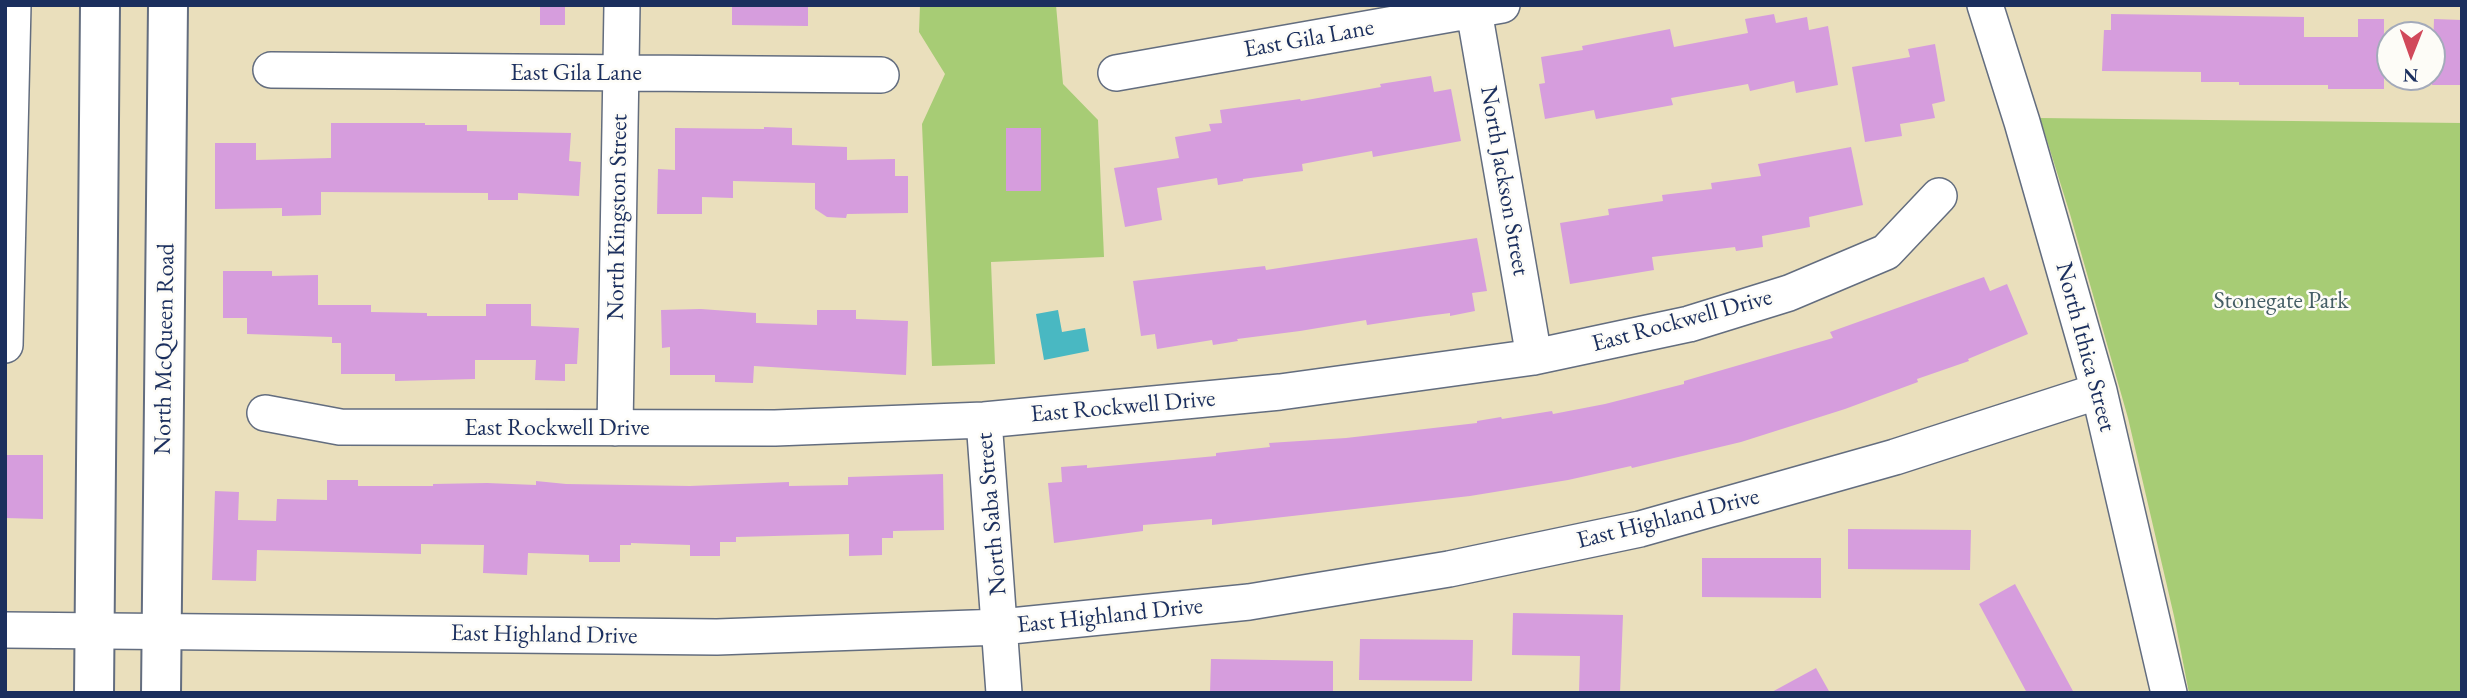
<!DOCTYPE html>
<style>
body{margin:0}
#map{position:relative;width:2467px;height:698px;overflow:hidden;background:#eadfbc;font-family:"EB Garamond",serif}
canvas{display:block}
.frame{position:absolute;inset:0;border:7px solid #1b2f5e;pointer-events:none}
.north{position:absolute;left:2376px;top:21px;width:70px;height:70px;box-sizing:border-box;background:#fdfcf7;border:2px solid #a3aaba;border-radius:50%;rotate:181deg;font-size:19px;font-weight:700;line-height:28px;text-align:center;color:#1b2f5e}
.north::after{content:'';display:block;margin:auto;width:24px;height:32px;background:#d1495b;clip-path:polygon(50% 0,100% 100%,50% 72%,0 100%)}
</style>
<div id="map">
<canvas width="2467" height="698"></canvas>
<div class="frame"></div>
<div class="north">N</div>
</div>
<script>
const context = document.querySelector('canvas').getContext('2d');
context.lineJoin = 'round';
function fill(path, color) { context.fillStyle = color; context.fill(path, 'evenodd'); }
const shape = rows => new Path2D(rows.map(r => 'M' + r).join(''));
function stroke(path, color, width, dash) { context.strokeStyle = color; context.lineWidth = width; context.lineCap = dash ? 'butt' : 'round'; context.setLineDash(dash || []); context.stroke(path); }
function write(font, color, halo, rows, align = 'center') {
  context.font = font + ' "EB Garamond",serif'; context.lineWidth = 5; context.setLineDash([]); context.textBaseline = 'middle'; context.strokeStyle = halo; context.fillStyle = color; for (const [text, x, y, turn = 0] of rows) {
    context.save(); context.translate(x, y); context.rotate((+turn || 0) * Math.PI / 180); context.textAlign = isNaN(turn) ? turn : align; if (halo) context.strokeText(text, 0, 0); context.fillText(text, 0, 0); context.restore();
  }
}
fill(shape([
 [920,5,1056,5,1063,84,1098,120,1104,257,991,262,995,364,932,366,922,124,945,74,919,32],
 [2040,118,2462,123,2462,693,2189,693,2174,616,2128,418,2070,214]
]), '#a7cc75');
fill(shape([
 [1058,310,1062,332,1085,328,1089,351,1044,360,1036,314]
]), '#49b8c2');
fill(shape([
 [540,5,565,5,565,25,540,25],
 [732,5,808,5,808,26,732,25],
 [1774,14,1776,23,1807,17,1809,30,1828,26,1838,85,1796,93,1794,81,1750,91,1748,84,1671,98,1673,105,1596,119,1594,110,1545,119,1539,84,1545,83,1541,57,1583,50,1582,46,1670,29,1674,47,1748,33,1745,19],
 [2111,14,2304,17,2304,37,2358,37,2358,19,2384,19,2384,89,2328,89,2328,85,2239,85,2239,82,2201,82,2201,72,2102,71,2104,30,2111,30],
 [2434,19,2462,20,2462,85,2432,85],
 [1935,44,1945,101,1932,104,1935,118,1900,124,1902,136,1865,142,1852,67,1910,57,1908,49],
 [1431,76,1434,92,1451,89,1461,141,1373,157,1372,151,1302,164,1303,171,1243,179,1243,181,1218,185,1217,178,1157,188,1162,220,1125,227,1114,168,1179,158,1175,137,1211,131,1209,124,1222,123,1220,110,1300,99,1301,101,1381,87,1380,84],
 [331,123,425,123,425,125,467,125,467,131,571,133,569,161,581,162,579,196,518,193,518,200,488,200,488,193,321,192,321,215,282,216,282,208,215,209,215,143,256,143,256,160,331,158],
 [764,127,792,128,792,145,847,147,847,160,895,159,895,176,908,176,908,213,847,214,846,218,827,217,815,209,815,183,733,181,733,198,702,197,702,214,657,214,658,169,675,170,675,128,764,129],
 [1006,128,1041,128,1041,191,1006,191],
 [1851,147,1863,205,1809,217,1810,227,1762,236,1763,247,1736,251,1735,247,1652,257,1654,270,1570,284,1560,223,1609,215,1608,209,1663,201,1662,195,1712,189,1711,183,1761,176,1758,164],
 [1477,238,1487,291,1472,293,1475,311,1450,316,1450,313,1419,317,1367,325,1366,320,1300,331,1237,339,1238,341,1213,345,1212,340,1157,349,1155,334,1141,336,1133,281,1265,266,1266,270],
 [223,271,272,271,272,276,318,275,318,305,371,305,371,312,427,313,427,316,486,316,486,304,531,304,531,326,579,328,577,364,565,364,565,381,535,380,536,360,475,360,475,379,395,381,395,374,341,374,341,343,332,343,332,337,247,334,247,318,223,318],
 [1984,277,1990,291,2007,284,2028,334,1968,359,1969,361,1917,379,1918,382,1845,409,1741,442,1632,468,1631,466,1568,480,1470,496,1212,525,1212,519,1143,525,1143,531,1054,543,1048,483,1062,482,1061,467,1087,465,1087,468,1216,456,1216,453,1270,447,1269,443,1346,438,1477,423,1477,421,1501,417,1502,419,1552,411,1553,414,1605,404,1684,384,1684,381,1833,338,1830,332],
 [701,309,756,313,756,323,817,325,817,310,856,310,856,319,908,321,906,375,754,366,753,383,715,382,715,375,670,375,670,347,662,348,661,310],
 [5,455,43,455,43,519,5,518],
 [943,474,944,530,893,531,893,538,882,538,882,555,849,556,849,534,736,537,736,542,720,542,720,556,690,556,690,545,631,543,631,545,620,545,620,562,589,562,589,555,528,553,527,575,483,573,484,545,421,544,421,554,257,550,256,581,212,580,215,491,239,492,238,520,276,521,277,499,327,500,327,480,358,480,358,486,433,486,433,484,487,483,536,485,536,481,566,484,690,486,789,482,789,486,848,485,848,477],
 [1848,529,1971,530,1970,570,1848,569],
 [1702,558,1821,558,1821,598,1702,597],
 [2015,584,2074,693,2027,693,1979,604],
 [1513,613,1623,615,1620,693,1579,693,1580,656,1512,655],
 [1360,639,1473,640,1472,681,1359,680],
 [1211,659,1333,661,1333,693,1210,693],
 [1816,668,1830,693,1770,693]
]), '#d69ddd');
const minor = shape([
 [1473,5,1534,357],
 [1985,5,2022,122,2099,391,2169,693],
 [271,70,881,75],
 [1116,73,1502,5],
 [5,345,13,5],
 [265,413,340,427,775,428,984,420,1280,392,1534,357,1689,324,1789,293,1886,252,1939,196],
 [984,420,1004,693],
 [615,428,622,5],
 [5,630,717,637,1001,627,1249,602,1449,569,1640,529,1895,457,2099,391]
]);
const major = shape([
 [94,693,100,5],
 [161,693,168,5]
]);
stroke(minor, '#636d7f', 38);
stroke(major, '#636d7f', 42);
stroke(minor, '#fff', 35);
stroke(major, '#fff', 38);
write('24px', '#1b2f5e', '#fdfcf7', [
 ["East Gila Lane",1309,39,-10],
 ["East Gila Lane",576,73],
 ["North Jackson Street",1504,181,80],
 ["North Kingston Street",618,217,-89],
 ["East Rockwell Drive",1682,321,-15],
 ["North Ithica Street",2085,347,75],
 ["North McQueen Road",165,349,-89],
 ["East Rockwell Drive",1123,407,-5],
 ["East Rockwell Drive",557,428],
 ["North Saba Street",992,514,-95],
 ["East Highland Drive",1668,519,-14],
 ["East Highland Drive",1110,616,-6],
 ["East Highland Drive",544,635,1]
]);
write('24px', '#455e65', '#fdfcf7', [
 ["Stonegate Park",2281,301]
]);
</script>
